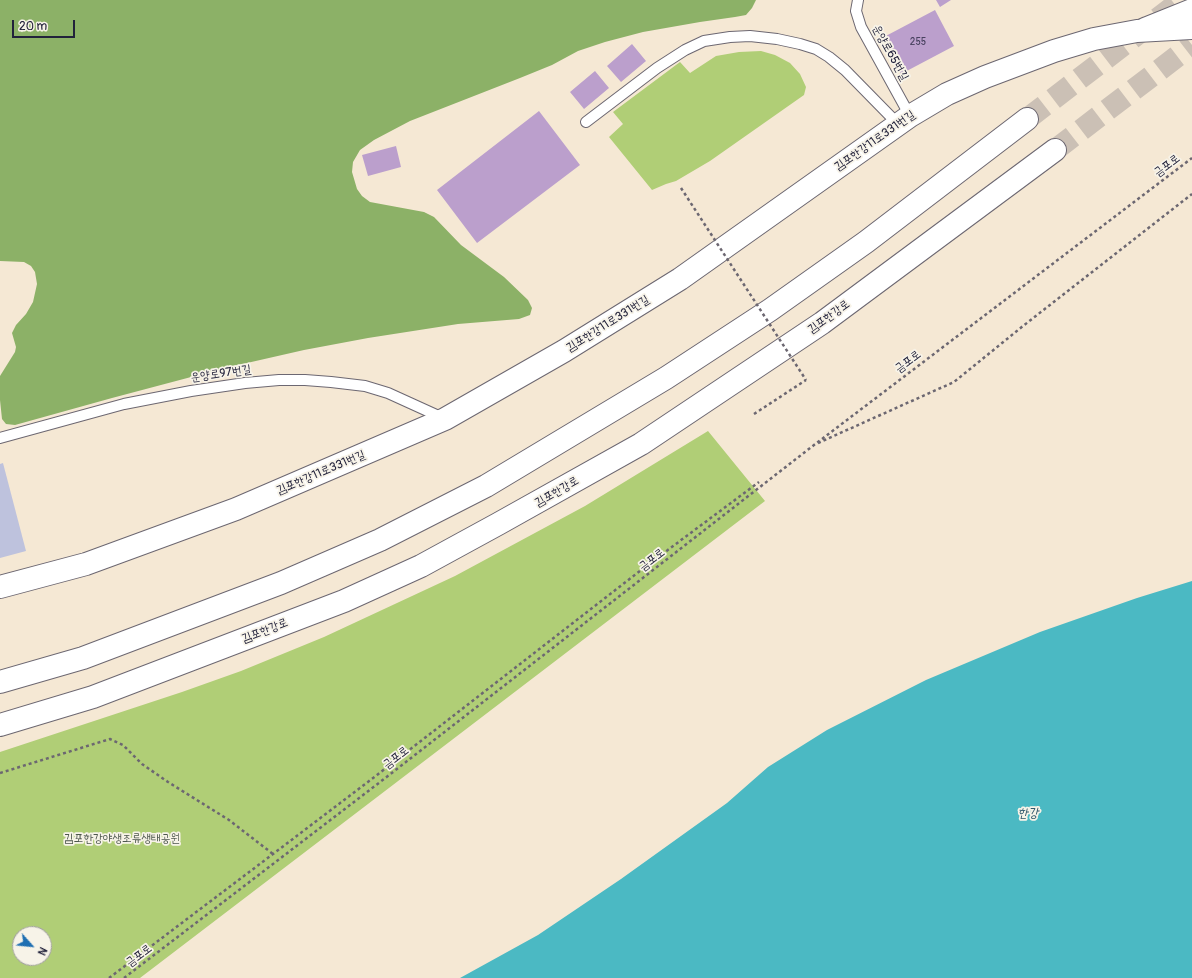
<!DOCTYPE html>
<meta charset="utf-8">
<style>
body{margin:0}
#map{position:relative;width:1192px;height:978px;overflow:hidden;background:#f5e8d4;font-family:Pangolin,sans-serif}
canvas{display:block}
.north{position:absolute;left:12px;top:926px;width:40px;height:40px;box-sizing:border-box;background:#f7f3e8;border:1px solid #a29fa3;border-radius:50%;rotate:117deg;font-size:11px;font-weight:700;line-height:16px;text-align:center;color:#22223b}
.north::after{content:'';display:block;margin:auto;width:14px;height:18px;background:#1f6fb2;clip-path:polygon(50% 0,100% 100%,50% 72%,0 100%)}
.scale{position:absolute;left:12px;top:20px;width:63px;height:18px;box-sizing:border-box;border:2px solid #22223b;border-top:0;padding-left:5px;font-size:12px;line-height:14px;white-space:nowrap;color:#22223b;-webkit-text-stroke:3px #f7f3e8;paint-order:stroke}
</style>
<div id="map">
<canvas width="1192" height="978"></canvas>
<div class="north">N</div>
<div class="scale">20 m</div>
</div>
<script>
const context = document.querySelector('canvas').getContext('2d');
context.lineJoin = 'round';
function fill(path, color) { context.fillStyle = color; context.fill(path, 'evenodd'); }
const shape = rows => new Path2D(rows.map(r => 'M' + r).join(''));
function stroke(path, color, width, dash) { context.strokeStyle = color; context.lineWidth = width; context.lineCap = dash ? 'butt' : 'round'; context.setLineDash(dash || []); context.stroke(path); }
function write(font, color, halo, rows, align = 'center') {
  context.font = font + ' Pangolin,"Poor Story",sans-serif'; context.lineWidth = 3.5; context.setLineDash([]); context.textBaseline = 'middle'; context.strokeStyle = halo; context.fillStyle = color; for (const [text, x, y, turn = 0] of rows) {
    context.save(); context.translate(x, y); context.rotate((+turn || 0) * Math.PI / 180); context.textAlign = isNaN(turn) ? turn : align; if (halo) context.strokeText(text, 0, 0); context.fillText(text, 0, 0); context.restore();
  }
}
fill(shape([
 [3,463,26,551,0,558,0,464]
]), '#bec2dd');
fill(shape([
 [761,51,775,55,790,63,800,74,806,87,804,95,710,161,676,181,666,184,652,190,609,137,623,124,613,112,680,62,690,73,716,56,739,52],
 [708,431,765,501,140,978,0,978,0,752,182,692,241,671,324,637,455,576,585,506],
 [20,934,44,934,44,958,20,958]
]), '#b0ce76');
fill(shape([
 [0,0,756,0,752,8,746,15,735,17,700,22,643,32,605,42,578,51,552,65,520,78,410,121,374,140,360,150,353,162,352,172,357,189,362,196,370,202,424,212,434,217,461,245,504,277,528,300,532,308,530,315,519,319,458,324,368,338,304,350,225,368,112,398,15,425,6,424,2,419,0,400,0,376,15,352,16,347,12,333,16,325,26,314,33,302,37,284,35,272,31,266,24,262,0,261]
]), '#8cb167');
fill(shape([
 [1192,581,1192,978,460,978,538,935,621,879,727,803,768,767,827,730,926,680,1040,632,1137,598]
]), '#4bb9c3');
fill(shape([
 [936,0,951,0,940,7],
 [935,10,954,46,901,74,882,38],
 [632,44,646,61,621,82,607,66],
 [595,71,609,88,584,109,570,92],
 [539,111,580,165,477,243,437,190],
 [396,146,401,167,368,176,362,155]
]), '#bb9fcc');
stroke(shape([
 [1027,119,1182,0],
 [1055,150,1192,45]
]), '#cbc0b5', 22, [22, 11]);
const service = shape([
 [858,0,856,11,861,27,910,116],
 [586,122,657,68,685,50,704,41,730,37,750,36,777,39,800,44,816,49,829,57,845,70,898,124],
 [0,438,124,404,191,391,245,383,279,380,305,380,331,382,365,386,388,393,443,418]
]);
const tertiary = shape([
 [1145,29,1192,10]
]);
const secondary = shape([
 [0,587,86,564,236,509,445,419,564,351,680,279,910,116,947,94,985,77,1054,51,1094,39,1137,31,1192,28]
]);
const trunk = shape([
 [0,682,83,658,281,583,380,540,486,486,666,378,770,310,866,242,1027,119],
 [0,725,93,697,344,601,421,566,498,524,641,444,822,323,1055,150]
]);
stroke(service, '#6c6771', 12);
stroke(tertiary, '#6c6771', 24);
stroke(secondary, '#6c6771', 24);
stroke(trunk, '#6c6771', 24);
stroke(shape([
 [754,414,806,380],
 [818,443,954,382,1023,326,1192,194],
 [0,773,110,739,123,745,142,764,168,782,229,820,273,854],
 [109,978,273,854,377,775,645,567,759,482],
 [124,978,384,779,814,445,1192,158]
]), '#6c6771', 2.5, [3, 3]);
stroke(service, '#fff', 10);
stroke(tertiary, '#fff', 22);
stroke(secondary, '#fff', 22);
stroke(trunk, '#fff', 22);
stroke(shape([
 [681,188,806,380]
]), '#6c6771', 2.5, [3, 3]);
write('10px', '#48415f', null, [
 ["255",918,42]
]);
write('12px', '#22223b', '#f7f3e8', [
 ["운양로65번길",890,53,61],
 ["김포한강11로331번길",875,141,-35],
 ["금포로",1167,166,-37],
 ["김포한강로",829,317,-36],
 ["김포한강11로331번길",608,324,-32],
 ["금포로",908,362,-37],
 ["운양로97번길",221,374,-8],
 ["김포한강11로331번길",321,473,-23],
 ["김포한강로",557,492,-30],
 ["금포로",652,560,-38],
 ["김포한강로",265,631,-21],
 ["금포로",396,758,-38],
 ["금포로",139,956,-37]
]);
write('12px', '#4d564d', '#f7f3e8', [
 ["김포한강야생조류생태공원",122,839]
]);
write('italic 13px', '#30576b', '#f7f3e8', [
 ["한강",1028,814]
]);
</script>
